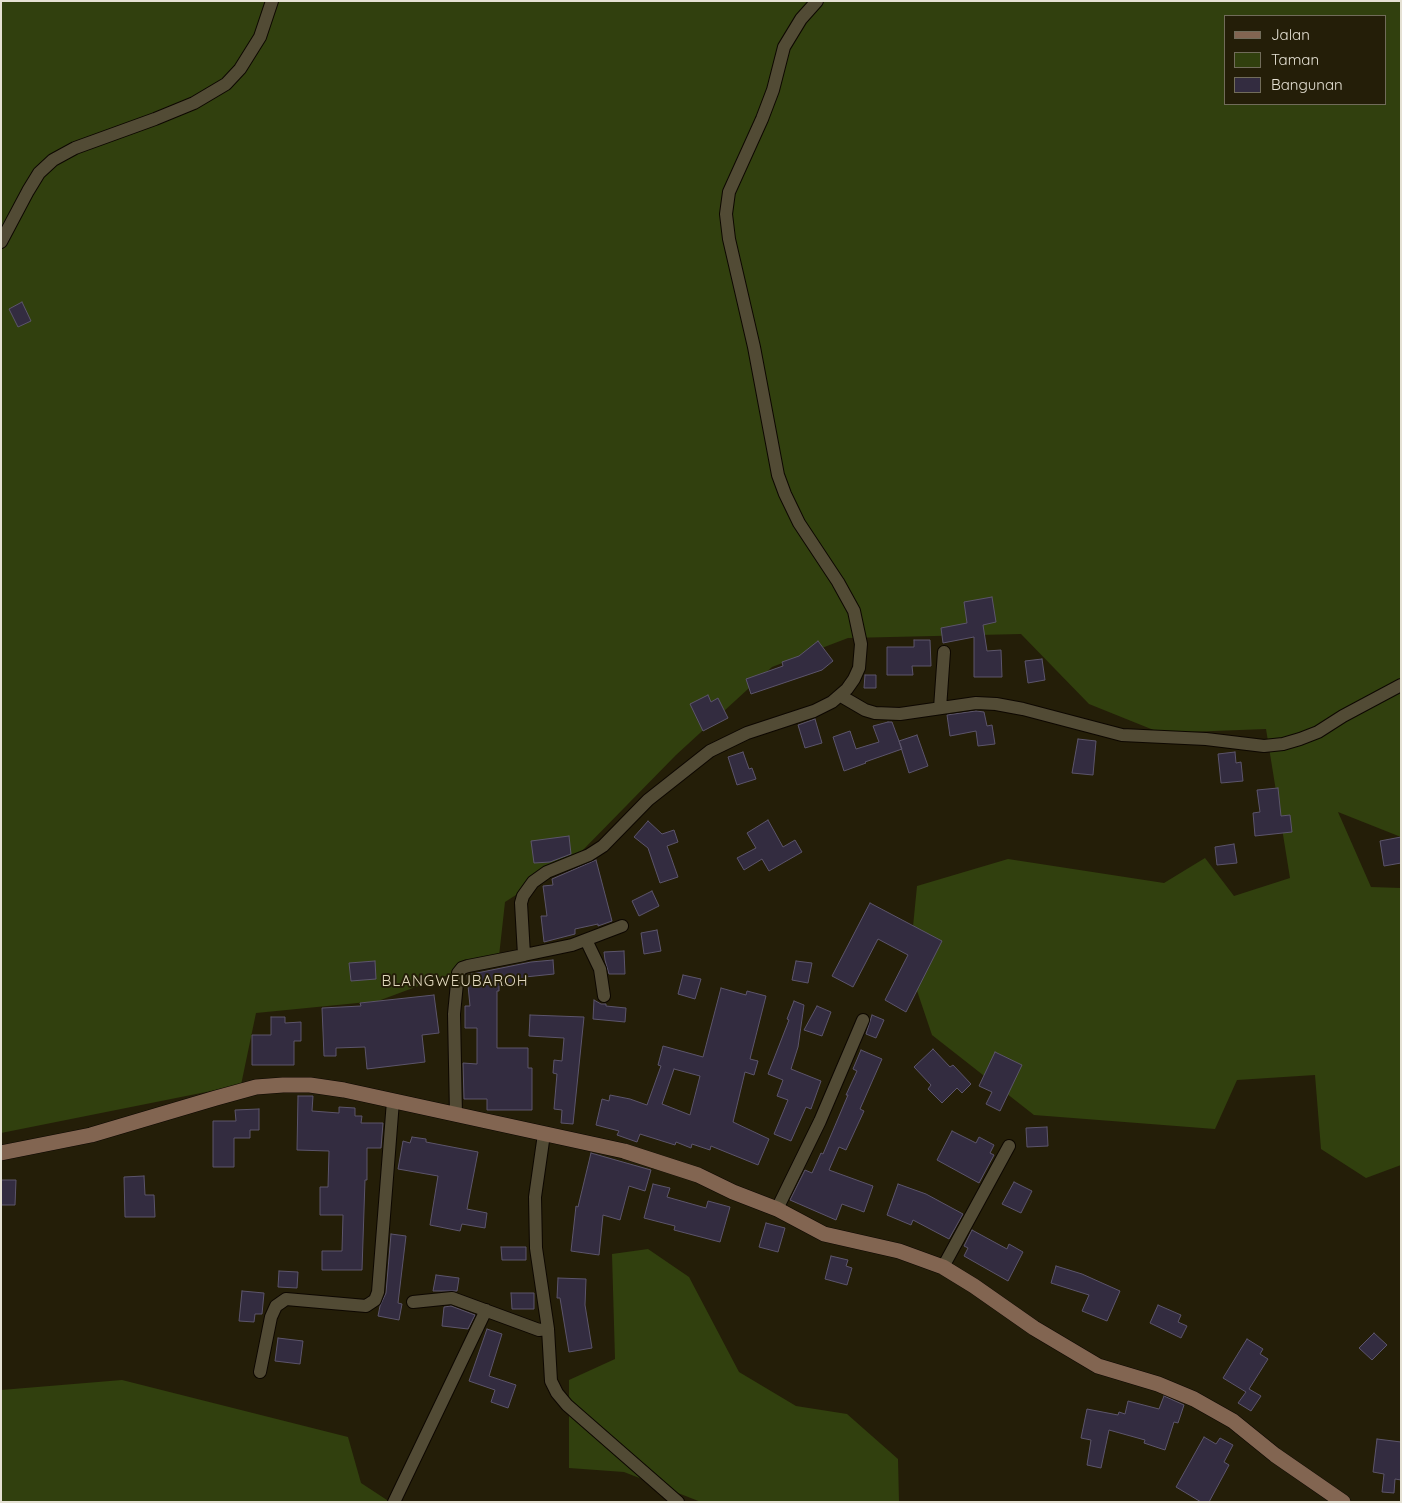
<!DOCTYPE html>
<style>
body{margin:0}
#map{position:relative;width:1402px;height:1503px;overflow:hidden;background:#241e08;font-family:Quicksand,sans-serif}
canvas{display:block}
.frame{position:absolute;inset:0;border:2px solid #e5e1d4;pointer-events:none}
.legend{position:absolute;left:1224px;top:15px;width:162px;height:90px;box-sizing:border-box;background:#241e08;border:1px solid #716c5a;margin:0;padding:6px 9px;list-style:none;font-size:15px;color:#e5e1d4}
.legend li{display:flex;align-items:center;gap:10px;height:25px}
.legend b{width:25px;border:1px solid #716c5a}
</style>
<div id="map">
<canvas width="1402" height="1503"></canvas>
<div class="frame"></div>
<ul class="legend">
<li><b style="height:6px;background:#826551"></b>Jalan</li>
<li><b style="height:14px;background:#31400e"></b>Taman</li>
<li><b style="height:14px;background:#332c40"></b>Bangunan</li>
</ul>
</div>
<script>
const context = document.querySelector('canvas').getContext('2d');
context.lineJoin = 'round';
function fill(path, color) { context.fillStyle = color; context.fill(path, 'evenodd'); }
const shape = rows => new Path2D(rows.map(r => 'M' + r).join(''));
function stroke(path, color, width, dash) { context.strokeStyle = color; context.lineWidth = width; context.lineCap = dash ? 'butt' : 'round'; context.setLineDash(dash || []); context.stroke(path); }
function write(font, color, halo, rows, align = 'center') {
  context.font = font + ' Quicksand,sans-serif'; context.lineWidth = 4; context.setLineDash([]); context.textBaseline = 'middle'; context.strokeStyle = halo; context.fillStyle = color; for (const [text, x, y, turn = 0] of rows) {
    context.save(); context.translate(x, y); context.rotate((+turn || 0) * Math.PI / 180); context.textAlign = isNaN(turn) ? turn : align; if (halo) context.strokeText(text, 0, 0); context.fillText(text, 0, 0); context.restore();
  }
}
fill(shape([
 [1,1,1401,1,1401,837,1338,812,1371,887,1401,888,1401,1165,1366,1178,1321,1149,1315,1075,1237,1080,1215,1129,1034,1115,932,1035,909,967,917,886,1008,859,1164,883,1205,858,1234,896,1290,878,1266,729,1161,733,1089,704,1021,634,848,638,772,667,676,755,578,855,505,902,499,956,378,1001,256,1013,241,1085,1,1133],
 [1226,16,1386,16,1386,104,1226,104],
 [648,1249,689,1277,739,1372,796,1406,847,1414,898,1459,899,1502,701,1502,624,1472,569,1468,569,1380,615,1359,612,1254],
 [122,1380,348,1437,361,1483,390,1502,1,1502,1,1390]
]), '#31400e');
const building = shape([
 [22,302,31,321,18,327,9,309,22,302],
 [992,597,996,622,983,625,987,651,1001,650,1002,677,974,677,974,637,943,643,941,628,967,623,964,602,992,597],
 [914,640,930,640,931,666,912,666,913,675,887,675,887,647,914,647,914,640],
 [818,641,833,661,822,670,751,694,746,679,783,666,782,662,799,656,818,641],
 [1042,659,1045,680,1028,683,1025,661,1042,659],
 [865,675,876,675,876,688,864,688,865,675],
 [708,695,711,702,718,698,728,718,703,731,690,704,708,695],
 [976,711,984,712,987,726,992,725,995,744,978,746,976,731,950,736,947,715,976,711],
 [815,719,822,743,805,748,798,725,815,719],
 [888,722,892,722,902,749,865,762,866,763,844,771,833,737,850,731,856,749,879,742,873,726,888,722],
 [917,735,928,766,909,773,899,741,917,735],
 [1078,739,1096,741,1093,775,1072,773,1078,739],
 [743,752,749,769,752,768,756,779,737,785,728,757,743,752],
 [1235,752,1236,763,1241,762,1243,781,1221,783,1218,754,1235,752],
 [1278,788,1281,816,1290,815,1292,832,1255,836,1253,813,1260,812,1257,790,1278,788],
 [768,820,783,847,795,840,802,852,769,871,762,859,744,870,737,858,756,848,747,833,768,820],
 [648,821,662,834,674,830,678,842,667,846,678,877,660,883,648,848,634,837,648,821],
 [569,836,571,854,550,862,534,863,531,841,569,836],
 [1401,837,1401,863,1384,866,1380,841,1401,837],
 [1234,844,1237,863,1217,865,1215,847,1234,844],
 [596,860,612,921,598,926,598,924,575,929,575,934,544,942,541,916,547,916,543,886,553,885,552,879,596,860],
 [652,891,659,906,639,916,632,901,652,891],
 [870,903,942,941,906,1012,885,1000,908,955,878,939,853,987,832,976,870,903],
 [657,930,661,951,644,954,641,933,657,930],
 [624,951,625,974,609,974,605,960,604,952,624,951],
 [553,960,554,974,525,977,525,984,499,986,499,991,497,991,497,1048,528,1048,528,1068,532,1068,532,1110,487,1110,487,1099,464,1099,463,1063,477,1064,477,1028,465,1028,465,1006,470,1006,467,975,531,962,553,960],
 [375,961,376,979,351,981,349,963,375,961],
 [796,961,812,963,808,983,792,980,796,961],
 [683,975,701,979,695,999,678,994,683,975],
 [721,988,746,995,747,991,766,996,750,1059,758,1061,754,1075,745,1072,733,1122,769,1139,758,1165,711,1146,710,1150,692,1144,691,1148,676,1142,675,1145,640,1134,637,1142,617,1135,619,1131,596,1125,602,1099,609,1101,610,1095,630,1099,647,1105,661,1066,658,1065,663,1046,703,1057,721,988],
 [674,1069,700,1076,690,1115,662,1104,674,1069],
 [434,995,439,1033,422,1035,425,1062,367,1069,365,1047,336,1048,336,1056,324,1056,322,1008,361,1006,360,1003,434,995],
 [594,1000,601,1004,606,1004,606,1006,626,1008,625,1022,593,1019,594,1000],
 [794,1001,804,1005,798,1047,791,1069,821,1081,811,1109,806,1107,791,1141,774,1134,788,1100,777,1096,783,1080,768,1074,789,1020,787,1019,794,1001],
 [817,1006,831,1012,822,1036,804,1030,817,1006],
 [530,1015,584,1017,573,1124,561,1123,562,1110,554,1109,557,1074,553,1073,554,1060,562,1061,564,1038,529,1036,530,1015],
 [872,1015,884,1020,876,1038,866,1034,872,1015],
 [271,1017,285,1017,285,1023,301,1022,301,1041,294,1041,294,1065,252,1065,252,1035,271,1035,271,1017],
 [933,1049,950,1067,953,1065,971,1084,962,1093,957,1088,942,1103,928,1089,931,1085,914,1067,933,1049],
 [861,1050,882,1059,860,1109,864,1111,846,1150,839,1147,829,1170,873,1186,864,1212,842,1204,836,1220,790,1200,805,1170,812,1173,821,1153,823,1154,848,1095,846,1095,857,1071,853,1069,861,1050],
 [995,1052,1022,1065,1000,1111,986,1104,992,1092,979,1086,995,1052],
 [298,1096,313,1096,312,1111,339,1113,339,1107,355,1108,355,1116,362,1116,361,1123,383,1123,381,1148,367,1148,367,1180,365,1180,362,1270,322,1270,322,1251,342,1251,343,1215,320,1215,320,1187,328,1187,329,1151,297,1150,298,1096],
 [259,1109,259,1130,250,1130,250,1138,234,1138,234,1167,213,1167,213,1121,236,1121,235,1110,259,1109],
 [1047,1127,1048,1146,1027,1147,1026,1128,1047,1127],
 [952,1131,976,1143,979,1137,994,1145,990,1153,994,1155,979,1183,937,1160,952,1131],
 [412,1137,426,1139,426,1142,478,1152,467,1209,487,1213,485,1228,462,1224,460,1231,430,1225,438,1176,398,1169,403,1141,410,1143,412,1137],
 [591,1153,651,1170,645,1191,629,1186,620,1220,603,1215,599,1255,571,1251,576,1206,578,1207,591,1153],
 [144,1176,145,1195,154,1195,155,1217,125,1217,124,1177,144,1176],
 [1,1180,16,1180,15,1205,1,1205,1,1180],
 [1014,1182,1032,1191,1021,1213,1002,1204,1014,1182],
 [653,1184,670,1188,667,1197,706,1208,708,1201,730,1207,720,1242,674,1230,675,1226,644,1218,653,1184],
 [898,1184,926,1194,963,1214,949,1239,913,1220,911,1225,887,1215,898,1184],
 [766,1223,785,1228,778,1252,759,1247,766,1223],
 [972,1230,1007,1249,1009,1244,1023,1252,1008,1281,964,1256,968,1248,964,1246,972,1230],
 [391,1234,406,1236,398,1303,402,1304,399,1320,378,1316,380,1306,386,1293,391,1234],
 [501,1247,526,1247,526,1260,502,1260,501,1247],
 [831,1256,848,1260,846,1266,852,1268,847,1285,825,1279,831,1256],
 [1056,1266,1082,1274,1120,1291,1107,1321,1082,1311,1089,1295,1051,1283,1056,1266],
 [279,1271,298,1272,297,1288,278,1287,279,1271],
 [436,1275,459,1278,457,1291,433,1291,436,1275],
 [558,1278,586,1279,585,1305,592,1348,569,1352,560,1298,557,1298,558,1278],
 [242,1291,264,1293,262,1314,255,1314,254,1322,239,1321,242,1291],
 [511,1293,534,1293,534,1309,512,1309,511,1293],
 [1158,1305,1181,1315,1178,1322,1187,1326,1181,1338,1150,1323,1158,1305],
 [451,1306,475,1315,468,1329,442,1326,444,1307,451,1306],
 [487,1329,502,1334,489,1376,516,1385,508,1408,491,1402,495,1390,469,1381,487,1329],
 [1374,1333,1387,1345,1372,1360,1359,1348,1374,1333],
 [278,1338,303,1341,300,1364,275,1361,278,1338],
 [1247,1339,1263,1349,1260,1354,1268,1359,1249,1389,1261,1396,1251,1411,1238,1403,1246,1392,1223,1378,1247,1339],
 [1164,1396,1184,1405,1178,1423,1174,1422,1165,1450,1144,1443,1145,1440,1109,1430,1101,1468,1087,1465,1091,1440,1081,1438,1087,1409,1118,1415,1119,1412,1125,1414,1128,1401,1159,1409,1164,1396],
 [1204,1437,1216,1444,1220,1438,1233,1445,1224,1462,1229,1465,1209,1502,1201,1502,1176,1487,1204,1437],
 [1377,1439,1401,1442,1401,1480,1395,1479,1394,1493,1382,1492,1384,1474,1373,1472,1377,1439]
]);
fill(building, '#332c40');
stroke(building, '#5c556b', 1);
const street = shape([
 [1,242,28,191,39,173,53,160,75,148,155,119,194,103,226,84,240,69,260,37,272,1],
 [841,696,865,710,875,713,900,714,976,703,996,704,1023,709,1122,735,1206,739,1264,746,1283,744,1300,739,1318,732,1343,716,1401,685],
 [940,708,944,652],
 [586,940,600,969,604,996],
 [524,955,572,945,622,926],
 [456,1115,454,1014,458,973,462,968,468,966,524,955,521,903,523,896,533,882,547,872,589,855,603,846,648,800,710,751,747,733,814,711,832,702,847,689,854,679,859,668,861,644,854,611,838,582,799,523,785,494,778,475,754,347,729,239,726,214,729,192,762,119,773,90,784,47,801,19,817,1],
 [777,1209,820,1121,863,1020],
 [943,1267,1009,1146],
 [413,1302,452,1298,539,1330,548,1329,536,1248,535,1197,544,1134],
 [548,1329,551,1381,557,1393,567,1405,678,1502],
 [260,1372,271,1317,276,1306,286,1299,366,1306,375,1300,378,1292,393,1101],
 [394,1502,486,1310]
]);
const secondary = shape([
 [1,1153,91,1135,216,1098,256,1087,283,1085,310,1085,344,1090,624,1151,698,1175,733,1192,777,1209,824,1234,899,1251,943,1267,974,1286,1034,1328,1098,1366,1158,1384,1194,1399,1233,1421,1275,1455,1343,1502]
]);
stroke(street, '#0d0700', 14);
stroke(secondary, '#0d0700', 16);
stroke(street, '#524b35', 12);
stroke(secondary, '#826551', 15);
context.letterSpacing = '1px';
write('15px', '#e2d9bf', '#241e08', [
 ["BLANGWEUBAROH",455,981]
]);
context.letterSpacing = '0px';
</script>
